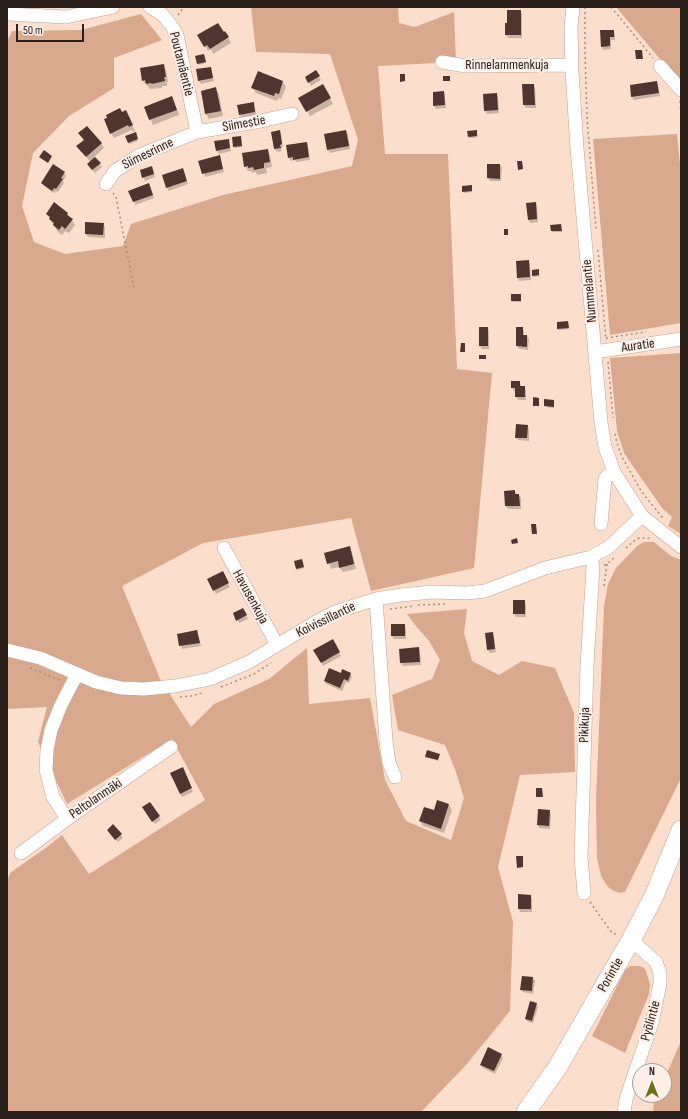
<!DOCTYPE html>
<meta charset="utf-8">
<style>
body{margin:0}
#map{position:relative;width:688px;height:1119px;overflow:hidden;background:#fcdecc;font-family:"Sofia Sans Condensed",sans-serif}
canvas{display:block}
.frame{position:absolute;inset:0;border:8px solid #2c211a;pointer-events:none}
.north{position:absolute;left:632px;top:1063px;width:40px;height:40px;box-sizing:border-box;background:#fcefe8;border:1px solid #a99d96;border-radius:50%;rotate:0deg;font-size:11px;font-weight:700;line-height:16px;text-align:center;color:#2c211a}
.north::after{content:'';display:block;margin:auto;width:14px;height:18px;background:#6a731c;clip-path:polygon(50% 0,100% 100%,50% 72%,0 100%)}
.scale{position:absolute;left:16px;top:24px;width:68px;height:18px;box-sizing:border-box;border:2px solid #2c211a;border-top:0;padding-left:5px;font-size:12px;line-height:14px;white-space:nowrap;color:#2c211a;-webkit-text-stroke:3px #fcefe8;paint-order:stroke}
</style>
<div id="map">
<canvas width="688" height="1119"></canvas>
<div class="frame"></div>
<div class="north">N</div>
<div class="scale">50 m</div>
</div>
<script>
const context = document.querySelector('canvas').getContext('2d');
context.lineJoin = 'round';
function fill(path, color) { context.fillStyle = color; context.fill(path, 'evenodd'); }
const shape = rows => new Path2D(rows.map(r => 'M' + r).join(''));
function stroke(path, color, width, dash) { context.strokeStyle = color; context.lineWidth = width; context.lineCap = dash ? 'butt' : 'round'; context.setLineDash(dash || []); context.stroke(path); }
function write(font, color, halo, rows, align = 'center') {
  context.font = font + ' "Sofia Sans Condensed",sans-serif'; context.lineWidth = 4; context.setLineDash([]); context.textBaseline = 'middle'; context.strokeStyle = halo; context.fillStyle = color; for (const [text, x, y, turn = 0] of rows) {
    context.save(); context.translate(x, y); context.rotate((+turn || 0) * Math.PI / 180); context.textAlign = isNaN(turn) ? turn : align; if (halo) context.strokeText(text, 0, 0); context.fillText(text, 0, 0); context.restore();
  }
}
fill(shape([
 [251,7,398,7,399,23,415,27,454,12,456,62,378,66,385,154,448,154,457,369,492,373,474,568,371,591,351,518,203,543,122,586,160,679,191,727,214,704,269,679,307,648,309,704,370,698,385,780,406,821,451,840,464,798,456,772,445,745,398,730,392,695,432,679,440,660,429,641,415,625,407,614,467,609,464,633,472,661,499,675,522,661,555,668,574,713,575,772,520,775,498,867,513,922,510,1011,466,1065,421,1112,7,1112,7,882,10,873,47,847,62,835,89,874,205,800,172,739,67,804,38,742,47,707,7,709,7,42,12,31,81,30,141,14,162,40,114,58,114,88,69,116,33,153,22,206,34,242,65,254,123,246,131,224,223,195,352,166,358,140,330,54,256,52],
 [616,7,681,7,681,84],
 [677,134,681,174,681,323,610,335,593,139],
 [681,353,681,534,668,526,672,517,662,508,624,453,617,431,610,358],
 [644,542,654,542,671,556,681,560,681,778,625,892,620,893,614,891,608,887,601,876,597,858,596,800,604,606,608,584,616,568,637,546],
 [630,966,638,966,643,967,646,971,650,985,649,994,625,1053,592,1036,625,970],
 [681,1041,681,1112,653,1112,654,1103,657,1095,664,1095,664,1080]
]), '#d8a98d');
fill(shape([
 [520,11,522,14,522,38,508,38,506,35,506,24],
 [613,31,615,34,615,40,611,40,611,49,603,50,602,46],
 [225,32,231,43,213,54,211,49,208,51,199,36],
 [204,55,206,63,199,65,196,57],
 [163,65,166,70,168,82,167,82,167,86,162,86,162,88,150,89,143,81,142,69],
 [211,68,214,81,201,84,199,81],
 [316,72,321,80,311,86,306,77],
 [283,82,286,87,281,99,278,98,277,101,256,93,253,88],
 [657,82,658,85,660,96,634,100,632,97,631,86],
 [323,85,333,104,310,116,300,98],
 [533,85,535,88,536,108,526,108,524,105],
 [216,89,219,94,223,116,209,119,206,114,202,91],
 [444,92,445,96,446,108,436,109,434,106],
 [496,94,498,97,499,113,487,114,485,110],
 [172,97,179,115,153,125,145,107],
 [253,103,257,115,242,118,240,115],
 [126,111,135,131,133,132,132,130,114,138,111,133,122,113],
 [279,131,281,134,283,147,281,148,282,151,277,152,275,149,272,132],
 [346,131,348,134,350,149,330,153,328,150],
 [477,132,478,137,470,138,469,137],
 [80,133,101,143,104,148,94,157,102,167,95,173,90,167,90,162,78,146,84,141],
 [135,134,138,141,129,144,127,137],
 [241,138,242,147,235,148,234,147],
 [228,140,231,151,219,154,217,150],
 [307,143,308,146,310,160,296,162,295,160,291,161,289,158,288,146],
 [267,150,270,155,272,167,266,168,267,173,257,175,256,172,252,173,251,171,248,171,245,166],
 [219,156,224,172,205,177,200,161],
 [500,165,502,168,501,181,490,181,488,178],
 [153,170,155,177,145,181,141,171],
 [64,173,66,176,63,181,64,183,58,192,56,191,54,193,44,186,42,183],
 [184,173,188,184,169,191,167,188],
 [150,187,154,198,135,205,134,202],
 [472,188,472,192,464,193,463,192],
 [535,203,537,206,538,222,530,223,529,220],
 [67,213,75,225,69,233,65,231,62,235,57,231,47,214],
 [103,224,105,227,105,238,88,237,86,234],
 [561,225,562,232,552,232,551,226],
 [528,261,530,264,531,280,519,281,518,278],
 [538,270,540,276,534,277,533,276],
 [521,296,521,302,513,302,512,301],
 [568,324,569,329,559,330,558,329],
 [488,328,489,332,489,349,482,349,480,346],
 [522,328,524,331,524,336,527,336,529,339,528,350,519,349,517,346],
 [512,382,520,382,521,387,524,387,526,390,526,400,518,400,516,397,516,391,514,391,512,388],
 [545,400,554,401,554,408,546,407],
 [527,426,529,429,529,441,518,440,516,437],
 [514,491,521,498,521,509,508,509,506,506],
 [349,547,352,552,356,569,343,572,339,567,331,569,325,554],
 [302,561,304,568,297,570,295,562],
 [222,573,230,587,216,594,208,580],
 [524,601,526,605,526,617,516,617,514,614],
 [243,609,248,619,239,623,234,613],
 [392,625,404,625,406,628,406,639,394,639,392,636],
 [197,631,201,646,182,649,178,635],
 [492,633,494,636,496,652,490,653,488,650],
 [333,640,341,656,323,666,314,650],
 [418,648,420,651,421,665,403,666,401,663,400,650],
 [350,673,352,677,349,683,346,682,342,691,326,684,325,681,342,674],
 [439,755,438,761,426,757],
 [184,772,193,792,182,797,172,773],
 [150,804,161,820,155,824,146,811],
 [449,805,452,810,444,833,423,826,420,821,435,811],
 [538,810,549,811,551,814,550,829,539,828,538,825],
 [113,825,123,838,118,842,110,833],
 [530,896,532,899,532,912,520,912,519,908],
 [533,978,535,981,533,994,523,992,521,989],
 [536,1004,538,1007,533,1023,528,1022,526,1019],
 [501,1054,503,1058,495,1074,483,1068,481,1065]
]), '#0003');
fill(shape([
 [507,10,521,10,521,35,505,35,505,23,507,23],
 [218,23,224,32,225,31,229,37,210,49,207,45,204,47,197,35],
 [600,30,614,30,614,37,610,37,610,46,601,47],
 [635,50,642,50,643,59,636,59],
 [204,54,206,62,197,64,195,56],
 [164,64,166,77,164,77,165,81,152,84,151,83,146,84,145,80,142,81,140,68],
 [211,67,213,78,198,81,196,69],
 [316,70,320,76,308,83,305,77],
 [258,71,283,81,279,94,275,93,274,96,251,88],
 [400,74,405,74,405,81,400,82],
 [443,76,450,76,450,81,443,81],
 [657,81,659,93,631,97,630,85],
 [323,84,331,98,306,112,298,98],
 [522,84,534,84,535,105,523,105],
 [216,87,221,111,205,114,201,91],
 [444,91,445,105,433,106,433,92],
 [497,93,498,110,484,111,483,94],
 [172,96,177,110,149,120,144,107],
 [254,102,255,112,239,115,237,105],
 [120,108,122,112,126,110,133,125,129,127,128,125,110,134,104,119,107,118,106,115],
 [87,126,102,143,86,157,76,146,84,140,78,133],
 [280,130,282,144,280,145,281,148,274,149,271,132],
 [346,130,349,146,327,150,324,134],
 [477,130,477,136,468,137,467,131],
 [136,132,138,139,128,143,125,136],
 [241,136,242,146,233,147,232,137],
 [229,139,230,148,216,151,214,141],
 [307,142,309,157,293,160,293,157,288,158,286,145],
 [268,149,270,162,264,163,264,168,254,170,253,167,248,168,248,166,244,167,242,153],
 [44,150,52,156,48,163,39,157],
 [220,155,223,169,202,174,198,161],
 [95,157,101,163,92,170,87,164],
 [517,161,522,161,523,169,518,170],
 [53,164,65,172,61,178,63,179,56,189,54,188,52,191,41,183],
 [487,164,500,164,500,179,487,178],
 [152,166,154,174,142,178,140,170],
 [183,168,187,181,166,188,162,175],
 [149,183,153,195,133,202,128,191],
 [472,185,472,191,462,192,462,186],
 [54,202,68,213,67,215,73,219,65,229,62,226,59,230,53,225,54,223,49,219,50,217,46,214],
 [536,202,537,219,528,220,526,203],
 [85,222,104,223,103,235,85,234],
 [561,224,562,231,551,231,550,225],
 [504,229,508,229,508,235,504,235],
 [529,260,530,277,517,278,516,261],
 [539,269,539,275,532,276,532,270],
 [511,294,521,294,521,301,511,301],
 [568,321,569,328,557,329,557,322],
 [479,327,488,327,488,346,479,346],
 [516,327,523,327,523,335,527,335,527,347,516,346],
 [461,343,465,343,465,352,460,352],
 [479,355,486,355,486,359,479,359],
 [511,381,520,381,520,386,525,386,525,397,515,397,515,388,511,388],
 [533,397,539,398,539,406,533,406],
 [544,399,554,400,554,407,544,406],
 [516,424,528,425,527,438,515,438],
 [515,490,515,494,519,494,520,506,505,506,504,491],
 [531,524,536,524,537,534,532,534],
 [517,538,518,543,512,544,511,540],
 [350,546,354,564,339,568,338,561,327,564,324,553],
 [302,559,304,567,296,569,294,561],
 [223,571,229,583,213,591,207,579],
 [513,600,525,600,525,614,513,614],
 [243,608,247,615,236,621,233,613],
 [391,624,405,624,405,636,391,636],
 [197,630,200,643,179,646,177,634],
 [493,632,495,649,487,650,485,633],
 [333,639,340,652,321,663,313,650],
 [419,647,420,662,400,663,399,649],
 [329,668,341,673,342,669,351,673,348,681,344,679,340,688,324,681],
 [427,750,440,754,438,760,425,757],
 [183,767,192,788,180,794,170,773],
 [536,788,542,788,543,797,536,797],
 [437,800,449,804,441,829,419,821,424,807,434,810],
 [150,802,160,816,152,822,142,807],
 [538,809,550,810,549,826,537,825],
 [113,824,122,834,115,840,107,830],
 [516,856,523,856,523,867,517,868],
 [518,894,531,895,531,909,518,909],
 [522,976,533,977,532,991,520,990],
 [530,1001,537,1003,532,1021,525,1019],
 [488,1047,502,1054,494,1071,480,1065]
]), '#503430');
const minor = shape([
 [150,7,163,15,171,25,177,35,197,132],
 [573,7,571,27,572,72,577,148,601,422,605,447,614,472,642,516,681,547],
 [7,14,66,17,113,7],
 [442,62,466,66,572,65],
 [660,66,681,90],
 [106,184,115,171,140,155,197,132,261,121,292,114],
 [595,352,681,339],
 [601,524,605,479,608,475,614,472],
 [224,548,277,645],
 [376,599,386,741,389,763,395,777],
 [7,650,40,658,96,682,121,688,144,689,175,686,210,679,249,662,314,623,333,613,354,606,376,599,401,595,432,592,467,593,485,591,545,568,591,557,609,547,642,516],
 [67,819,53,797,46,770,47,750,51,730,61,705,77,674],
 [21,853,67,819,171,747],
 [584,893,581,857,587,666,593,567,591,557],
 [624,1112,626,1099,634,1075,652,1023,660,983,660,973,656,962,631,940]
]);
const highway = shape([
 [526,1112,557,1068,631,940,654,896,681,830]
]);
stroke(minor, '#bfa292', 14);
stroke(highway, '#bfa292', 20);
stroke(shape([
 [585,7,585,53,587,117,596,229],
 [611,7,653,58],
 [178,15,184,7],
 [680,101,681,113],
 [113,193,116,197,134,288],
 [598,250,606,340],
 [606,338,646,332],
 [608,362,613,418],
 [615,434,617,443,622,457,640,489,648,500,663,518],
 [626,548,634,541,639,538,651,538],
 [604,565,607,564,615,557],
 [604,586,607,564],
 [418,605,446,604],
 [390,609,414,606],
 [30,668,62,681],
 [221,687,254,674,271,663],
 [180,697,191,696,202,693],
 [590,902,612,933,618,935]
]), '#a58f81', 1.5, [2, 3]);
stroke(minor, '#fff', 13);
stroke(highway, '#fff', 19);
write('14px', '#2c211a', '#fcefe8', [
 ["Poutamäentie",181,64,76],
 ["Rinnelammenkuja",507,65],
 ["Siimestie",244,124,-10],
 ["Siimesrinne",148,154,-26],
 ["Nummelantie",590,291,-95],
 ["Auratie",638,346,-8],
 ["Havusenkuja",250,597,61],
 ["Koivissillantie",326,620,-26],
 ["Pikikuja",585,725,-88],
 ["Peltolanmäki",96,799,-34],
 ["Porintie",611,975,-60],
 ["Pyölintie",651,1021,-75]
]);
</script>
